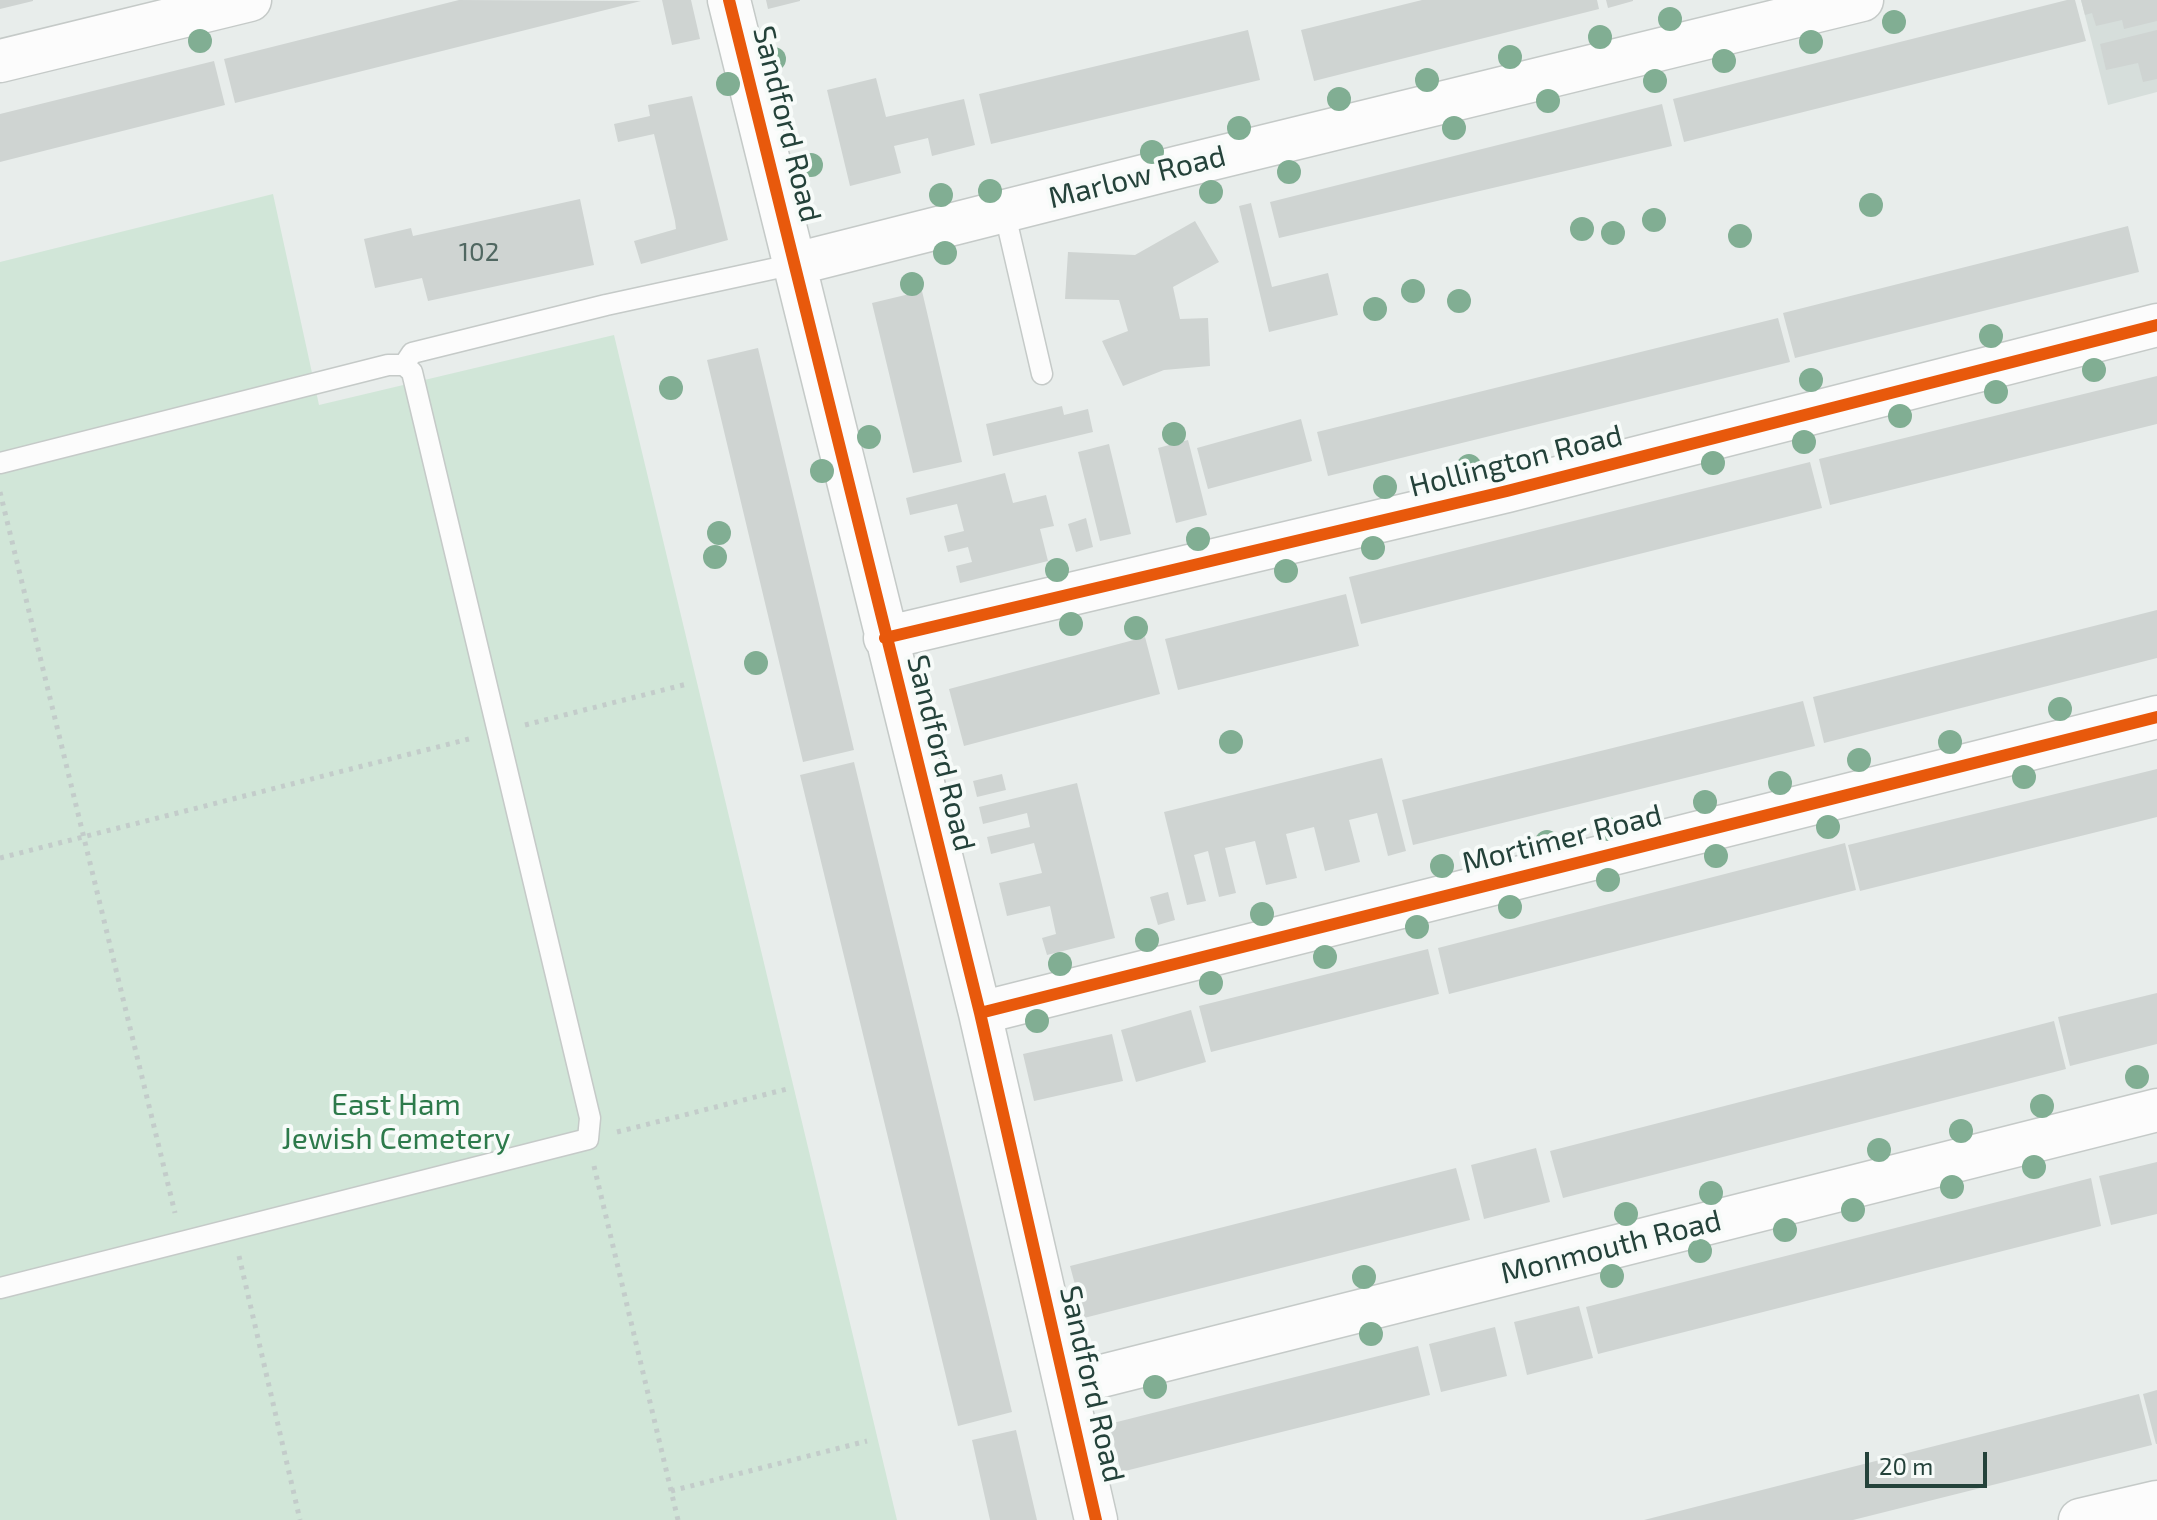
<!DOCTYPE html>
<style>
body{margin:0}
#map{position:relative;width:2157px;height:1520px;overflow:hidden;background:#e8edeb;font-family:"Exo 2",sans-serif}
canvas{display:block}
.scale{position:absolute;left:1865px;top:1452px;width:122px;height:36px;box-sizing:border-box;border:4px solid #24423a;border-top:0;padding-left:10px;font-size:24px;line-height:28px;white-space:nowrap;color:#24423a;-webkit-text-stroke:6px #f7fbf9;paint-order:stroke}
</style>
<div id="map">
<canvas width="2157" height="1520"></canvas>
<div class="scale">20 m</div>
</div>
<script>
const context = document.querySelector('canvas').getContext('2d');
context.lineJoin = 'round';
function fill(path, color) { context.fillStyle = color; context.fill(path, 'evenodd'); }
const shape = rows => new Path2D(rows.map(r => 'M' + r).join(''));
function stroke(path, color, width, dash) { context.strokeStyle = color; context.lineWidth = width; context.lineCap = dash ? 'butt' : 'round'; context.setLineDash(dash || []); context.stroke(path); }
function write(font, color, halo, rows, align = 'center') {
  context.font = font + ' "Exo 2",sans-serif'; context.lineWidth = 8; context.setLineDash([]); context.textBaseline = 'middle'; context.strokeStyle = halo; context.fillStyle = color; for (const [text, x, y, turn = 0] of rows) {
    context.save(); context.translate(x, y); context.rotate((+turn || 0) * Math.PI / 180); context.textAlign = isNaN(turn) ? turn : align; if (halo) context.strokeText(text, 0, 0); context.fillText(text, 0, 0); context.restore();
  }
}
fill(shape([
 [2081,0,2157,0,2157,92,2108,105]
]), '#d6dedb');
fill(shape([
 [273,194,319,405,614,335,897,1520,0,1520,0,262]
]), '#d1e6d8');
fill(shape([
 [0,0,33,0,33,1,0,9],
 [459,0,641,1,235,103,224,59],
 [662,0,691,0,700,39,672,45],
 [766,0,800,0,800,1,768,9],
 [1422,0,1597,0,1599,9,1314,81,1301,30],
 [1606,0,1633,0,1633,1,1608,8],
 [2067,0,2075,0,2086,41,1684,142,1673,99],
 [2081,0,2157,0,2157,21,2124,29,2122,20,2096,26,2092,13,2085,15],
 [1248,30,1260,80,991,144,979,94],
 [2157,30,2157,79,2143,82,2138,63,2106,70,2100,44],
 [214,61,225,105,0,162,0,114],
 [876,78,886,117,964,99,975,145,932,156,928,138,894,146,901,173,850,186,827,90],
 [692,96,728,240,641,264,634,241,676,229,675,221,654,134,618,142,614,124,650,116,648,105],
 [1662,104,1672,146,1279,238,1270,202],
 [580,199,594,265,428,301,422,278,375,288,364,239,411,228,413,236],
 [1251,203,1272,287,1328,273,1338,315,1269,332,1239,206],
 [1195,221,1219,262,1173,287,1180,319,1208,318,1210,366,1164,370,1123,386,1102,341,1128,331,1119,300,1065,299,1068,252,1135,255],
 [2128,226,2139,272,1795,358,1783,313],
 [922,291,962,462,913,473,872,303],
 [1778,318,1790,362,1328,476,1317,432],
 [758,348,854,750,803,762,707,360],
 [2157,376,2157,424,1830,505,1819,459],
 [1062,406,1064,415,1088,409,1093,432,993,456,986,424],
 [1301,419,1312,461,1208,489,1197,448],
 [1188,440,1207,515,1176,523,1158,448],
 [1109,444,1131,534,1100,541,1078,452],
 [1810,462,1822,508,1361,624,1349,577],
 [1005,473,1013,503,1046,495,1054,526,1040,529,1048,561,960,583,956,566,972,562,968,547,948,552,944,536,964,531,957,504,910,515,906,498],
 [1086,518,1093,547,1076,552,1068,524],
 [1346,594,1359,646,1178,690,1165,639],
 [2157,610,2157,658,1824,743,1813,697],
 [1145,637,1160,694,964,746,949,689],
 [1803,701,1815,746,1413,845,1402,800],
 [1382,758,1406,851,1388,856,1377,813,1349,820,1360,862,1325,871,1314,827,1286,834,1297,878,1266,885,1255,841,1225,848,1236,893,1219,897,1208,851,1194,855,1206,901,1187,905,1164,812],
 [854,762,1012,1412,958,1426,800,775],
 [2157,769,2157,817,1860,891,1848,845],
 [1002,774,1006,790,977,797,973,781],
 [1077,783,1115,938,1047,955,1042,938,1056,934,1050,906,1007,916,999,883,1042,873,1034,843,991,854,987,837,1030,827,1027,813,983,824,979,807],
 [1845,843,1856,890,1449,994,1438,948],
 [1168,892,1175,920,1158,925,1150,897],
 [1428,949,1439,994,1211,1052,1199,1006],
 [2157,993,2157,1044,2070,1066,2058,1017],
 [1191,1010,1206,1062,1136,1082,1121,1030],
 [2054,1021,2066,1069,1563,1198,1550,1151],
 [1112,1034,1123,1081,1034,1101,1023,1054],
 [1536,1148,1550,1202,1484,1219,1471,1165],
 [2157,1162,2157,1214,2111,1225,2099,1176],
 [1456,1168,1470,1220,1084,1318,1070,1266],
 [2091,1178,2101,1226,1598,1354,1586,1307],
 [1579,1306,1593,1358,1527,1375,1514,1322],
 [1495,1327,1507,1376,1441,1392,1429,1344],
 [1418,1346,1430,1395,1121,1472,1109,1424],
 [2157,1390,2157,1444,2156,1444,2143,1394],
 [2139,1394,2152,1445,1853,1520,1644,1520],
 [1016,1430,1037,1520,990,1520,972,1440]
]), '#cfd4d2');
const service = shape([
 [1004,210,1042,374],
 [404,365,412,353,606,305,795,264],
 [0,463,388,365,404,365,412,372,590,1118,588,1139,0,1288]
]);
const minor = shape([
 [729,0,980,1013,1096,1520],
 [0,61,250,0],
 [795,264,1179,167,1862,0],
 [885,638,1507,491,2157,325],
 [980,1013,2157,717],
 [1066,1385,2157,1110],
 [2080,1520,2157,1502]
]);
stroke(service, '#c5cac8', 23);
stroke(minor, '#c5cac8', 45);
stroke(shape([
 [0,492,175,1213],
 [525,725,687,684],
 [0,858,469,739],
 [617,1132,787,1089],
 [594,1166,678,1520],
 [239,1256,300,1520],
 [671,1491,867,1441]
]), '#c3ccca', 5, [4, 6]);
stroke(service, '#fcfcfc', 20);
stroke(minor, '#fcfcfc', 42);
stroke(shape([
 [729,0,980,1013,1096,1520],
 [885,638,1507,491,2157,325],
 [980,1013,2157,717]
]), '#e8590c', 12);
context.fillStyle = '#81ae93';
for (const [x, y] of [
 [1670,19],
 [1894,22],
 [1600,37],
 [200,41],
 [1811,42],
 [1510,57],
 [774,59],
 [1724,61],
 [1427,80],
 [1655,81],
 [728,84],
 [1339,99],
 [1548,101],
 [1239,128],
 [1454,128],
 [1152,152],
 [811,165],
 [1289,172],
 [990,191],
 [1211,192],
 [941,195],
 [1871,205],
 [1654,220],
 [1582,229],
 [1613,233],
 [1740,236],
 [945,253],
 [912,284],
 [1413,291],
 [1459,301],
 [1375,309],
 [1991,336],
 [2094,370],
 [1811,380],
 [671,388],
 [1996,392],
 [1900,416],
 [1174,434],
 [869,437],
 [1804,442],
 [1713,463],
 [1469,466],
 [822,471],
 [1385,487],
 [719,533],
 [1198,539],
 [1373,548],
 [715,557],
 [1057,570],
 [1286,571],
 [1071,624],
 [1136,628],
 [756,663],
 [2060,709],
 [1231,742],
 [1950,742],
 [1859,760],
 [2024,777],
 [1780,783],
 [1705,802],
 [1828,827],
 [1608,829],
 [1547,842],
 [1716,856],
 [1442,866],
 [1608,880],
 [1510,907],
 [1262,914],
 [1417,927],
 [1147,940],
 [1325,957],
 [1060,964],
 [1211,983],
 [1037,1021],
 [2137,1077],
 [2042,1106],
 [1961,1131],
 [1879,1150],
 [2034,1167],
 [1952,1187],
 [1711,1193],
 [1853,1210],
 [1626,1214],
 [1785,1230],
 [1700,1251],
 [1612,1276],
 [1364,1277],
 [1371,1334],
 [1155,1387]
]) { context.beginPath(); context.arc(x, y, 12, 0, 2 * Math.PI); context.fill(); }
write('26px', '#506761', null, [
 ["102",479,252]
]);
write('30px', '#24423a', '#f7fbf9', [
 ["Sandford Road",787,124,76],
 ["Marlow Road",1137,177,-14],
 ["Hollington Road",1516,461,-14],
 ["Sandford Road",941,753,76],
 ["Mortimer Road",1562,839,-14],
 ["Monmouth Road",1611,1247,-14],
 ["Sandford Road",1092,1384,77]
]);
write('30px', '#2d7a4b', '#f7fbf9', [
 ["East Ham",396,1105],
 ["Jewish Cemetery",396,1139]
]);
</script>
